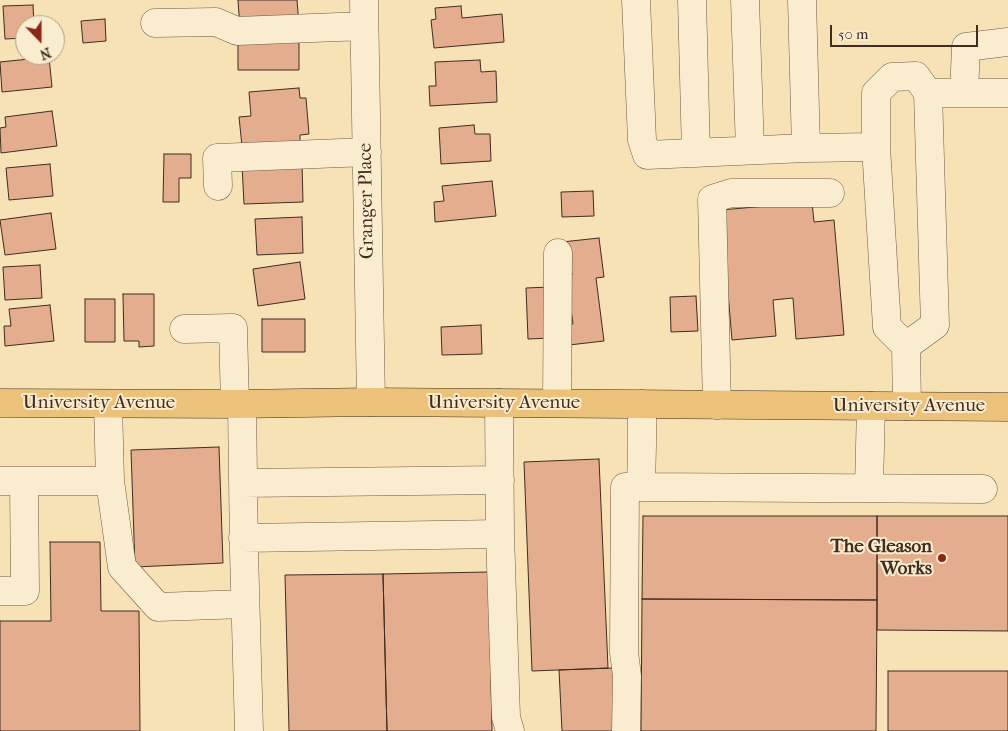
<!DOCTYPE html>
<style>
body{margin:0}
#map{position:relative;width:1008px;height:731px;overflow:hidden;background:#f7e2b5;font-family:"IM FELL French Canon",serif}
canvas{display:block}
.north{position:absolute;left:15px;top:15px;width:50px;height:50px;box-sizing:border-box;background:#faeccf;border:1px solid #b09f89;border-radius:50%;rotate:158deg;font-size:14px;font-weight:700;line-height:20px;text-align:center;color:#402c21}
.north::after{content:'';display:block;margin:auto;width:18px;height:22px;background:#8f2418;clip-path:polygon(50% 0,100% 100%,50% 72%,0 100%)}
.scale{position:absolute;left:830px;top:25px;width:148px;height:22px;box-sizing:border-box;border:2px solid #402c21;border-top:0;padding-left:6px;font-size:15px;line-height:18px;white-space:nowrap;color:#402c21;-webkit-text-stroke:4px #faeccf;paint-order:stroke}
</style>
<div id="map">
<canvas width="1008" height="731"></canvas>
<div class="north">N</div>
<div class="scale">50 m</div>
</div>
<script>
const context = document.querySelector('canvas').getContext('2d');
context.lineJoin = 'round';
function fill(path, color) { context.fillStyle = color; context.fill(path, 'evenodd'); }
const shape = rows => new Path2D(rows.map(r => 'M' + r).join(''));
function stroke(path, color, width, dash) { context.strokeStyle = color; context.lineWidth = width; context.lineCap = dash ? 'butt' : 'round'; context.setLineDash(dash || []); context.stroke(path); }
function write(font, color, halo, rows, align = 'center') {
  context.font = font + ' "IM FELL French Canon",serif'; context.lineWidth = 4; context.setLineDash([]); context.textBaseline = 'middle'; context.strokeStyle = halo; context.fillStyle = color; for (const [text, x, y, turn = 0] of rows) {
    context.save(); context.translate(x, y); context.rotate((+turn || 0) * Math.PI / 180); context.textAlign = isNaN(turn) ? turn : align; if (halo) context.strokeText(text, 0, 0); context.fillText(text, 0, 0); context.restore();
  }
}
const building = shape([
 [238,0,297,0,299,25,240,29,238,0],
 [33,5,34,25,25,25,25,38,5,39,3,6,33,5],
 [461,6,462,18,502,14,504,42,434,48,431,20,436,19,435,8,461,6],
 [105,19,106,41,83,43,81,21,105,19],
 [238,36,299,36,299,70,238,70,238,36],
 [49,57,52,87,2,92,0,62,49,57],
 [480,60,481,72,496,71,497,102,430,106,429,86,436,86,435,62,480,60],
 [299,88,300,98,306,98,309,134,300,135,300,141,242,146,239,117,251,116,249,92,299,88],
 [52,111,57,146,1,153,0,128,6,127,5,117,52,111],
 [474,125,475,134,490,134,491,161,441,164,439,128,474,125],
 [164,154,191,154,191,178,179,178,179,202,163,202,164,154],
 [302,163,303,202,244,204,242,165,302,163],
 [50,164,53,196,9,200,6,168,50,164],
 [492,181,496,216,435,222,434,202,444,201,442,186,492,181],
 [593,191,594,216,562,217,561,192,593,191],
 [812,202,814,222,834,220,844,335,796,339,793,298,773,300,776,336,732,340,721,210,812,202],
 [51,213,56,249,5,255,0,220,51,213],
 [302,217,303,253,257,255,255,219,302,217],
 [599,238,604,277,596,278,604,341,569,345,566,325,573,324,571,309,562,276,572,275,570,262,562,242,599,238],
 [300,262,305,299,258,306,253,269,300,262],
 [40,265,42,298,5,300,3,267,40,265],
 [550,287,551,338,528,339,526,288,550,287],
 [123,294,154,294,154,346,139,347,139,341,124,341,123,294],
 [696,296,698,331,671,332,670,297,696,296],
 [85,299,115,299,115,342,85,342,85,299],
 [50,305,54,341,5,346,4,326,11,326,9,309,50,305],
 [262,319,305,319,305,352,262,352,262,319],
 [481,325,482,354,442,355,441,327,481,325],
 [219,447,223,563,135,567,131,450,219,447],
 [599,459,608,668,532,671,524,462,599,459],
 [643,516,877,516,877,600,642,599,643,516],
 [877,516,1008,516,1008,631,877,630,877,516],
 [50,542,100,542,101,611,139,611,140,731,0,731,0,621,51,621,50,542],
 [489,572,492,731,387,731,383,574,489,572],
 [383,574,387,731,289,731,285,575,383,574],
 [642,599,877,600,876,731,641,731,642,599],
 [614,668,617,731,562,731,559,670,614,668],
 [888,671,1008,671,1008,731,888,731,888,671]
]);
fill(building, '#e3ad8e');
stroke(building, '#402c21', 1);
const minor = shape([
 [364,0,371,402],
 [636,0,642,140,647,155,806,148,802,0],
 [692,0,696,153],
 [745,0,750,150],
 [155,23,216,22,237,31,364,26],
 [964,93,966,47,1008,42],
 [876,147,876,93,892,77,916,76,928,93],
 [806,148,876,147,887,327,906,346,907,406],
 [218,186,217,158,367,152],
 [184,329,233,328,235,404],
 [906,346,935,325,928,93,1008,93],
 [557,403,558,253],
 [108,404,110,481,122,567,158,607,245,604],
 [242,404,244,552,249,731],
 [717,405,712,199,731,193,830,193],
 [0,481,110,481],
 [243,483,500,480],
 [641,487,983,489],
 [869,488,871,406],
 [500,534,506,717,510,731],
 [243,538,500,534,499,403],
 [0,591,25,591,24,481],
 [626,731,627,676,624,652,625,487,641,487,642,445,642,404]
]);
const major = shape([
 [0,403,235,404,371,402,1008,407]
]);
stroke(minor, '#6e5a46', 29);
stroke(major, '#402c21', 29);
stroke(minor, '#faeccf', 28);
stroke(major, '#ecc17a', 28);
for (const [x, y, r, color] of [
 [942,558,5,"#8f2418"]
]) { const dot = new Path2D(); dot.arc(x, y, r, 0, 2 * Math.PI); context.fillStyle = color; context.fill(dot); stroke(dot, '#faeccf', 2); }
write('19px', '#402c21', '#faeccf', [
 ["Granger Place",367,201,-91],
 ["University Avenue",99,403],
 ["University Avenue",504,403],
 ["University Avenue",909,406]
]);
write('bold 19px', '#402c21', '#faeccf', [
 ["The Gleason",932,547],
 ["Works",932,569]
], 'right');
</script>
